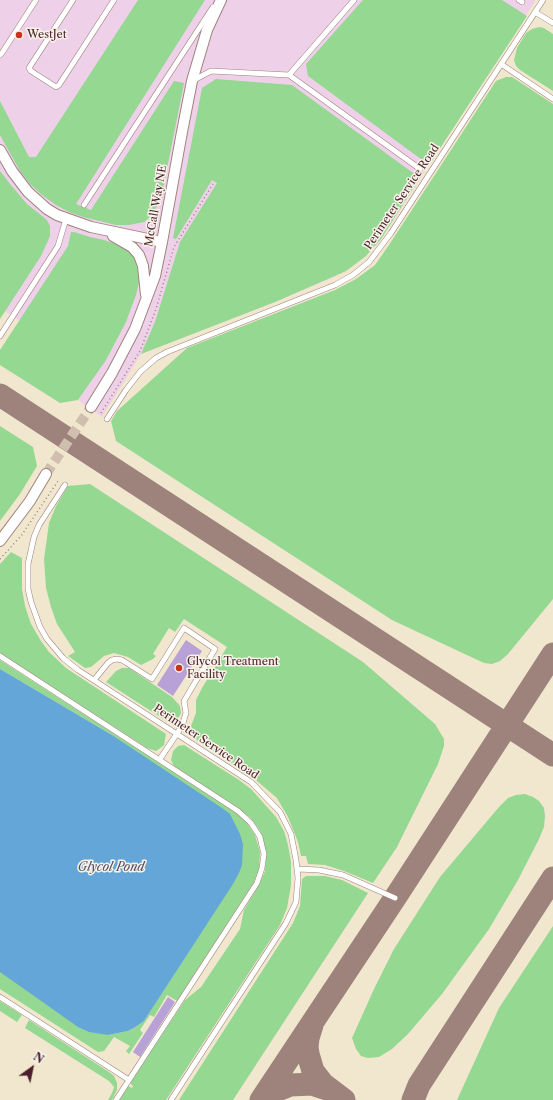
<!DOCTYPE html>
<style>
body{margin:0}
#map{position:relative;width:553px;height:1100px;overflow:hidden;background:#f1e7cf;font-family:"Libre Caslon Text",serif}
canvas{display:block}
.north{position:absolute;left:12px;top:1048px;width:40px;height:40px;-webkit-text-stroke:3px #f7f3e8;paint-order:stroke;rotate:33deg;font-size:11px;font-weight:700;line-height:16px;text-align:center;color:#4a1f2b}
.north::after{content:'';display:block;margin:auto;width:14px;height:18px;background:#4a1f2b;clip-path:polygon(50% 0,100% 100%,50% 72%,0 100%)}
</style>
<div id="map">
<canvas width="553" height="1100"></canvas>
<div class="north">N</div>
</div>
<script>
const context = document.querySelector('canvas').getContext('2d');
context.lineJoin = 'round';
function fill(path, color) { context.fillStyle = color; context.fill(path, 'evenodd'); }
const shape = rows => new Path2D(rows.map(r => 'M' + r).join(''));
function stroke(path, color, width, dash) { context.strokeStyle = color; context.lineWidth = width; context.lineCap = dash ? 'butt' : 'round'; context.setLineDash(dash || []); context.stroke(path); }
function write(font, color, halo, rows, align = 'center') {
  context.font = font + ' "Libre Caslon Text",serif'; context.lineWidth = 3; context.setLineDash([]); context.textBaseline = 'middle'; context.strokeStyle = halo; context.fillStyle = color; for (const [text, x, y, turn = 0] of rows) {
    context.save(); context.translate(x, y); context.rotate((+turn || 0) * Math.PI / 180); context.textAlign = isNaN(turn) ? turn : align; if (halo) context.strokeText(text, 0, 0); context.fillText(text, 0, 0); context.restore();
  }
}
fill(shape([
 [0,0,536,0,381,239,366,256,346,271,334,277,275,302,141,354,102,417,78,400,94,377,89,366,0,308]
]), '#eed0e8');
fill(shape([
 [138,0,205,0,76,204,91,210,174,81,184,83,163,189,157,206,149,218,144,222,129,225,116,225,83,217,69,212,56,205,42,195,31,185,20,171,0,135,0,101,29,157,36,157],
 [363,0,502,0,527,16,429,165,308,76,306,64],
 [539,27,544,28,553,34,553,91,520,70,516,66,514,60,517,48,526,33,532,29],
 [506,77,512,77,553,104,553,599,508,654,500,661,492,664,484,663,392,620,116,441,111,421,117,411,187,348,335,290,356,279,375,265,389,245,496,81],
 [216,79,292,85,420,178,381,239,366,256,346,271,275,302,141,354,155,322,180,242,217,183,212,180,176,239,173,238,202,88],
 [0,171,10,184,27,204,47,220,50,226,50,236,41,256,0,319],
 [71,232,74,232,90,237,104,240,116,244,127,250,133,256,137,265,139,273,139,282,136,295,126,322,106,360,78,400,60,403,0,365,0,350,68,246],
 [0,426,33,447,37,466,20,494,0,521],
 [90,484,363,662,435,724,444,739,444,746,438,764,397,847,373,883,344,871,325,865,308,864,306,856,301,856,298,842,288,817,277,798,250,775,192,737,189,731,196,713,196,700,202,688,227,647,184,619,175,632,169,628,153,654,156,656,153,659,141,665,128,657,114,653,104,656,91,667,85,668,68,656,75,652,57,624,51,607,46,588,44,559,49,523,56,506,68,486],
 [11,552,22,558,22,589,25,606,31,624,41,641,49,652,66,668,166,734,164,745,159,749,156,751,147,748,0,653,0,564],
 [0,660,226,806,245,820,255,835,260,852,259,869,254,882,177,1001,167,995,154,1017,150,1015,140,1030,143,1033,129,1054,126,1051,130,1046,114,1037,104,1051,98,1052,0,989,0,970,108,1035,128,1031,137,1026,144,1021,239,873,112,735,0,669],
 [122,668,129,668,172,697,180,706,181,713,179,717,174,721,168,722,106,682,116,671],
 [184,745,239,780,251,789,276,817,284,831,288,845,291,862,291,885,287,908,280,925,166,1100,119,1100,128,1086,132,1088,133,1086,130,1083,185,1000,201,987,240,929,244,910,259,885,265,871,266,855,264,843,260,831,251,818,235,806,174,766,171,760,173,751,178,746],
 [525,794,533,797,539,801,544,808,545,816,544,827,539,839,518,880,489,929,442,994,408,1034,392,1049,379,1057,368,1058,361,1056,356,1049,352,1038,374,989,394,949,440,877,499,807,508,798,516,795],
 [306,876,325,876,342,880,368,893,233,1100,179,1100,293,923,300,906,302,879],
 [553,926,553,1100,457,1100,499,1008],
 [0,1001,22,1015,17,1022,0,1011],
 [29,1020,109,1072,114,1076,117,1083,117,1090,112,1100,108,1100,112,1093,114,1087,109,1081,25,1028]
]), '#94d891');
fill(shape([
 [0,669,112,735,222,808,230,814,240,834,243,844,242,865,239,873,233,884,144,1021,137,1026,128,1031,108,1035,89,1032,78,1027,0,972]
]), '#65a6d9');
stroke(shape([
 [0,395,553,755],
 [312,1025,308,1038,307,1047,308,1054,313,1071,323,1084,344,1100],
 [264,1099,273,1092,290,1085,312,1084,330,1090],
 [261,1100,395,898,553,654],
 [413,1100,419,1085,553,878]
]), '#9e837d', 23);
fill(shape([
 [186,640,202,651,173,696,157,685],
 [168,997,175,1002,140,1057,133,1052]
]), '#b8a1d6');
stroke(shape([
 [46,474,91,407]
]), '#d0bfae', 10, [10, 5]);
const lane = shape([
 [73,0,29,68,31,71,56,87,59,85,114,0],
 [519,0,522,2],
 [535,12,553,23],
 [0,55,2,53,36,0],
 [501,64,553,99],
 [289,75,354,0],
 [194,80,211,71,289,75,420,169],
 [84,205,213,7],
 [0,336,58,246,66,219],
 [107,419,126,390,140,372,156,358,167,352,335,285,353,275,369,262,391,233,543,0],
 [65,485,39,525,34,537,28,564,28,589,31,602,40,627,47,639,63,658,78,670,251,782,280,812,291,834,296,860,298,878,296,902,286,923,171,1100],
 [0,656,238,811,251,823,260,837,262,846,264,854,262,868,257,883,116,1100],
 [94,680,108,663,112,660,117,659,122,660,152,679,184,628,215,649,184,701,186,713,182,726,160,759],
 [297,869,319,870,343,875,395,898],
 [0,997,129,1080]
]);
const street = shape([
 [0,150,12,171,28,192,47,209,57,215,91,227,162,242],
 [113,236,132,247,139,255,143,266,146,295],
 [91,407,112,373,135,329,155,276,162,242,182,132,192,81,207,30,221,0],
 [0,541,30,501,46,474]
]);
stroke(lane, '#9e837d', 6);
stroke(street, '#9e837d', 12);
stroke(shape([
 [101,413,140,351,156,309,174,247,213,184],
 [0,559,21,536,58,481]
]), '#9e837d', 1.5, [1, 3]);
stroke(lane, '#fff', 5);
stroke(street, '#fff', 10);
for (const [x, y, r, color] of [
 [19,35,4,"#c8321e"],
 [179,668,4,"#c8321e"]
]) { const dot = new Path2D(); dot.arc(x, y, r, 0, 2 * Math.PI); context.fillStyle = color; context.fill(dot); stroke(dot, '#f7f3e8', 1.5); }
write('11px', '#4a1f2b', '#f7f3e8', [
 ["WestJet",27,35],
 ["Glycol Treatment",187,662],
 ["Facility",187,675]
], 'left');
write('11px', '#4a1f2b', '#f7f3e8', [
 ["Perimeter Service Road",402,197,-56],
 ["McCall Way NE",156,206,-80],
 ["Perimeter Service Road",206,742,34]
]);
write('italic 12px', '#534e68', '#f7f3e8', [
 ["Glycol Pond",111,868]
]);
</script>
